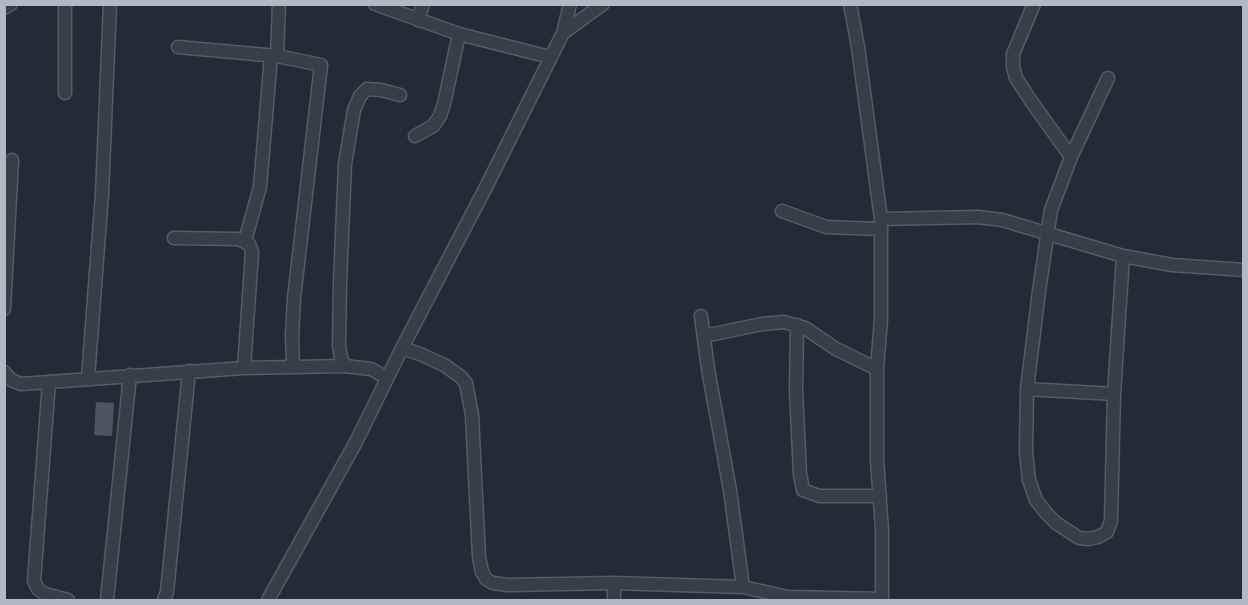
<!DOCTYPE html>
<style>
body{margin:0}
#map{position:relative;width:1248px;height:605px;overflow:hidden;background:#222c37;font-family:Raleway,sans-serif}
canvas{display:block}
.frame{position:absolute;inset:0;border:6px solid #b1b9c4;pointer-events:none}
</style>
<div id="map">
<canvas width="1248" height="605"></canvas>
<div class="frame"></div>
</div>
<script>
const context = document.querySelector('canvas').getContext('2d');
context.lineJoin = 'round';
function fill(path, color) { context.fillStyle = color; context.fill(path, 'evenodd'); }
const shape = rows => new Path2D(rows.map(r => 'M' + r).join(''));
function stroke(path, color, width, dash) { context.strokeStyle = color; context.lineWidth = width; context.lineCap = dash ? 'butt' : 'round'; context.setLineDash(dash || []); context.stroke(path); }
fill(shape([
 [96,402,114,403,112,436,94,435]
]), '#4b5662');
const minor = shape([
 [375,4,459,34,550,57],
 [850,4,858,47,881,219,881,319,877,369,877,460,882,530,882,600],
 [1034,4,1013,54,1013,67,1016,78,1031,101,1071,157],
 [4,8,11,4],
 [418,20,423,4],
 [563,33,603,4],
 [178,47,277,56,321,65,294,298,292,336,293,367],
 [277,56,279,4],
 [1108,78,1071,157,1051,210,1039,291,1027,389,1026,452,1029,480,1036,500,1046,513,1056,523,1079,538,1088,539,1098,537,1107,532,1111,521,1114,394,1123,256],
 [65,93,65,4],
 [415,136,433,126,440,116,444,104,459,34],
 [782,211,826,227,880,229],
 [881,219,978,217,1002,220,1123,256,1172,265,1244,270],
 [174,238,238,239,249,244,252,252,244,368],
 [245,241,260,187,271,56],
 [4,309,12,160],
 [701,316,708,369,730,490,743,587,788,597,882,599],
 [797,325,796,391,800,474,803,490,819,496,880,496],
 [704,336,762,324,784,322,805,328,836,349,877,369],
 [402,348,420,354,444,365,461,377,466,383,472,415,479,557,482,572,486,579,493,583,508,585,614,583,743,587],
 [345,366,341,358,339,346,340,282,345,164,354,110,360,96,367,89,381,90,400,95],
 [4,372,11,380,21,384,244,368,345,366,371,369,387,378],
 [88,378,102,194,110,4],
 [49,382,34,581,38,589,45,594,68,600],
 [1027,389,1114,394],
 [614,583,614,600],
 [107,600,130,375],
 [164,600,167,592,189,371],
 [268,600,356,442,402,348,486,187,563,33,570,4]
]);
stroke(minor, '#545c65', 15);
stroke(minor, '#363e47', 12);
</script>
